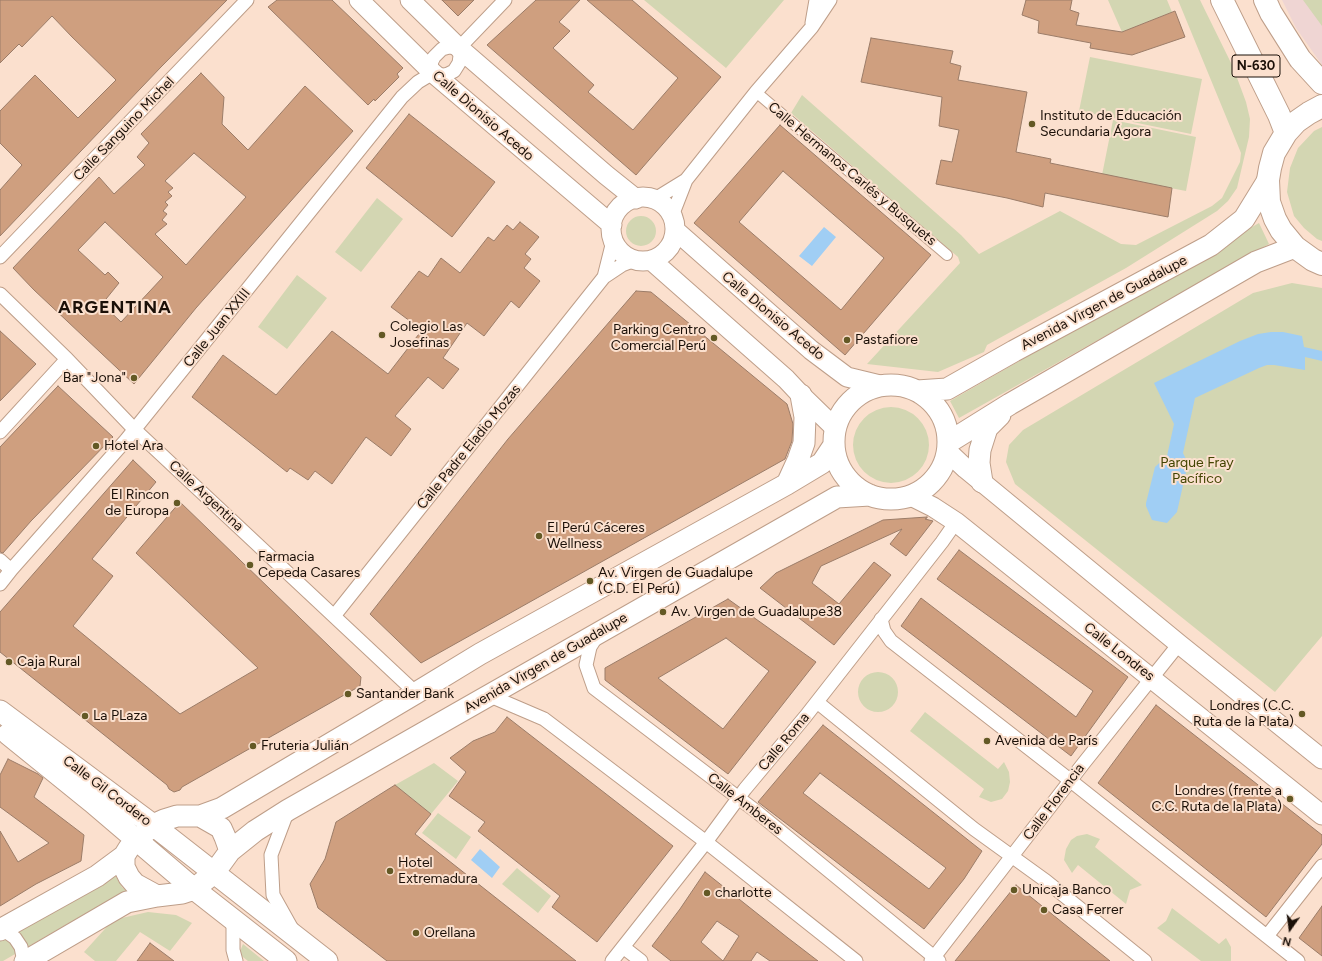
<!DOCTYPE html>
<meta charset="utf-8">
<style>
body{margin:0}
#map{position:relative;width:1322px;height:961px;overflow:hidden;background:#fbe0ce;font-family:Figtree,sans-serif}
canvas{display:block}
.north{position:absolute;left:1270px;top:909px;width:40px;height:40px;-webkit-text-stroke:3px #fbe0ce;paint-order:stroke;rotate:194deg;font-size:11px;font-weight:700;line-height:16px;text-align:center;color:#1b1008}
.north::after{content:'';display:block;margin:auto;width:14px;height:18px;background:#1b1008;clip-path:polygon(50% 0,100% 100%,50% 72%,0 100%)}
</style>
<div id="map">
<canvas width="1322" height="961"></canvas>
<div class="north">N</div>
</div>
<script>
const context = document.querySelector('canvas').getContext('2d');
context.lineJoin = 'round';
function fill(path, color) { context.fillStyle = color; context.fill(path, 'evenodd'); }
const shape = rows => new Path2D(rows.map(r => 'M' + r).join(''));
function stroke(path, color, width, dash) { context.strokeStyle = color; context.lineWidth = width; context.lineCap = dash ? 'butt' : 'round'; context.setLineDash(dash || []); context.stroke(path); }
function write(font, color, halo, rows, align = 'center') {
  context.font = font + ' Figtree,sans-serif'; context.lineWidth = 4; context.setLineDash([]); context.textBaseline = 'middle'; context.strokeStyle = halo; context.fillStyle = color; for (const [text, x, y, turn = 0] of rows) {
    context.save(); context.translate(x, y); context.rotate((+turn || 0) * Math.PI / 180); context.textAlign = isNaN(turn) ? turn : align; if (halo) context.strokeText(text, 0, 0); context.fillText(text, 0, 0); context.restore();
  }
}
fill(shape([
 [1282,0,1322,0,1322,65,1296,28]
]), '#efd5d3');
fill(shape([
 [644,0,784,0,726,68],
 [1108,0,1167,0,1172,12,1122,32],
 [1178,0,1200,0,1233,67,1246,102,1250,119,1249,137,1237,188,1228,201,1217,211,1126,268,987,345,984,352,938,372,867,364,960,263,958,257,791,113,802,95,961,235,979,254,1060,211,1121,244,1136,245,1212,206,1222,198,1240,162,1241,153],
 [1303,0,1322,0,1322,26],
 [1090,57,1202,79,1191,134,1079,111],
 [1113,120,1196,137,1186,191,1102,175],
 [1322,127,1322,241,1317,239,1304,228,1294,216,1287,192,1290,168,1298,148,1314,131],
 [377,198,403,219,361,272,335,252],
 '626 231a15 15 0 1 1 30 0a15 15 0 1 1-30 0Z',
 [1259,223,1269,244,959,418,950,401],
 [297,275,327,298,287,349,258,327],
 [1292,283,1322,288,1322,636,1275,692,1015,484,1006,462,1009,445,1023,430,1253,293],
 '853 445a38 38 0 1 1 76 0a38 38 0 1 1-76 0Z',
 '858 692a20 20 0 1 1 40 0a20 20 0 1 1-40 0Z',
 [925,712,998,769,1004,762,1009,772,1010,782,1008,791,1002,799,991,802,979,797,984,789,910,731],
 [434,763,458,781,431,814,395,785],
 [438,813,471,837,456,859,422,833],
 [1087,834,1100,839,1095,847,1142,885,1130,890,1126,904,1078,865,1072,873,1064,860,1066,849,1071,840,1077,836],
 [517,868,551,896,538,913,502,884],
 [115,875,122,887,128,892,95,908,3,961,0,961,0,941],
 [1172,908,1219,944,1226,938,1231,947,1231,961,1201,961,1157,928,1166,921],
 [148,912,176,915,192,923,170,951,140,932,116,961,95,961,84,952,113,920],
 [243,944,264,961,248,961,239,954]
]), '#d3d6b2');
fill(shape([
 [824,227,836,237,812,266,799,256],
 [1271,332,1283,332,1302,336,1304,347,1322,351,1322,361,1305,357,1305,370,1274,365,1267,365,1259,368,1195,398,1183,453,1188,463,1177,512,1167,523,1152,520,1146,506,1146,503,1155,467,1167,456,1174,424,1154,383,1240,341,1258,334],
 [480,849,500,867,492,878,471,860]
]), '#a0cef4');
const building = shape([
 [0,0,227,0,161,67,0,236,0,190,22,165,0,143,0,111,35,75,78,118,116,80,72,37,52,16,22,47,19,44,0,63,0,0],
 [277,0,332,0,403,68,397,74,399,77,375,101,374,99,368,105,268,7,277,0],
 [442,0,474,0,458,16,442,0],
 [536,0,580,0,559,22,570,31,553,48,594,85,588,92,633,130,678,78,587,0,632,0,721,77,636,175,487,45,536,0],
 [1026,0,1072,0,1070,10,1079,13,1076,25,1122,32,1175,11,1185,37,1132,55,1090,48,1091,43,1038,33,1039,21,1022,15,1026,0],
 [871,38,953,51,950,63,961,66,958,80,1027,92,1016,152,1051,159,1050,163,1172,188,1168,217,1045,193,1043,207,1007,198,936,184,941,160,952,162,959,130,939,126,942,97,861,82,871,38],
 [201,73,224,97,222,124,248,150,305,86,353,131,196,308,134,384,34,290,13,268,99,177,114,194,145,165,137,157,149,143,141,134,201,73],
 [194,153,246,197,186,265,155,234,167,224,162,220,167,214,163,211,168,205,165,202,172,196,168,192,173,188,165,181,194,153],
 [105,222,163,277,121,322,102,304,119,283,108,272,105,275,78,250,105,222],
 [409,114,495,182,452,237,366,168,409,114],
 [780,125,931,255,845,355,694,223,780,125],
 [783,171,884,258,841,310,739,222,783,171],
 [520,222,539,237,525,254,531,259,524,268,540,281,519,308,511,301,484,336,467,323,443,358,459,369,443,389,428,377,395,416,411,429,391,456,366,437,332,484,315,471,308,480,290,468,287,472,192,397,223,355,276,395,332,331,388,374,422,330,391,307,419,271,428,277,441,258,460,273,488,237,494,241,507,225,513,230,520,222],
 [636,291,651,292,787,404,793,424,792,441,785,459,421,663,370,614,508,439,636,291],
 [0,331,36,364,0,401,0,331],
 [58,386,113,437,31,521,3,553,0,552,0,447,58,386],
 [133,460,156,482,92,559,113,576,73,626,180,714,258,668,136,553,180,502,361,677,360,686,182,787,180,790,174,792,169,789,167,785,0,652,0,612,133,460],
 [927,517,927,518,925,519,933,521,906,556,890,544,902,529,821,566,812,583,839,604,874,562,891,575,834,645,760,588,776,573,883,520,927,517],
 [959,550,1128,677,1071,756,901,626,921,598,1076,717,1093,691,937,579,959,550],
 [728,599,816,662,728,774,605,680,605,668,728,599],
 [726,638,769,671,723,729,658,678,726,638],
 [1156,705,1322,835,1322,844,1266,917,1098,783,1156,705],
 [507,717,673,846,597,942,552,907,560,896,478,831,485,822,449,796,466,772,450,758,473,741,495,732,507,717],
 [823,725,982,851,964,879,924,929,758,802,823,725],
 [820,773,946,868,929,889,803,793,820,773],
 [8,759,38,774,43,778,34,797,84,835,81,861,36,884,0,906,0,831,18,862,49,843,0,807,0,775,8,759],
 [395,785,431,814,415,834,576,961,387,961,318,908,310,884,325,859,336,822,395,785],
 [705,872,788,938,818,961,770,961,757,952,751,961,723,961,739,936,717,921,701,942,723,961,671,961,652,946,680,909,705,872],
 [1016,885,1110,961,955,961,1016,885],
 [1322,906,1322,956,1299,938,1322,906],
 [150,943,174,961,137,961,150,943]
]);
fill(building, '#cf9f7f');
stroke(building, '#9b7c68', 1);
const pedestrian = shape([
 [756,92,947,255]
]);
const minor = shape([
 [812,23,816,0],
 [459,48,505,0],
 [433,73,431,63,434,57,442,49,449,47,459,48],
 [686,180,756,92,812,27,830,0],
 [651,199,660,196,686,180,672,216],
 [0,257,247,0],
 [604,277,613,241],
 [0,294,67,359,134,429,416,693],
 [0,432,67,359],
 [0,560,11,570],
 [0,584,11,570,126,440,402,97,418,82,433,73,443,75,448,74,454,71,459,63,460,56,459,48],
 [334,616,604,277,622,265,635,260],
 [881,619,884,631,891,641,1071,781,1298,961],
 [597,636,590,647,586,665,594,688,757,812,939,961],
 [488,695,544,719,706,842,856,961],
 [817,702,974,829,1046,881,1145,961],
 [288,810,271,855,273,895,292,929],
 [233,919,233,950,236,961],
 [0,931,8,933,15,938,21,947,23,957,21,961],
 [1267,936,1322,866],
 [623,947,641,961],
 [612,961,706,842,745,789,805,717,942,542,956,522],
 [931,961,1083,764,1179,644]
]);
const secondary = shape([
 [359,0,433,73,612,225],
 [410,0,459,48,606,175,636,199],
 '611 229a32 32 0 1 1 64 0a32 32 0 1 1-64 0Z',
 [675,230,811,350,847,377,880,385],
 [651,260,786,379,801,395,835,428],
 [948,452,966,469,1179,644,1322,759],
 [911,496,933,507,956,522,1322,815]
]);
const primary = shape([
 '834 442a57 57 0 1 1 114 0a57 57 0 1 1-114 0Z',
 [917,391,947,389,1014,351,1211,245,1244,219,1268,180],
 [949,442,1010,404,1256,262,1295,247],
 [982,482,979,463,980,450,987,428,1000,415],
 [787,484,798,460,804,443,805,417,801,395],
 [0,711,153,825,327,961],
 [8,734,92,802,194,889,286,961],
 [200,816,222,808,416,693,480,654,787,484,822,463,834,445],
 [157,896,135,884,129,877,124,867,124,856,129,848,153,825,164,820,177,816,200,816,221,828,225,837,230,851],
 [0,930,97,876,124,856],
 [26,961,127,902,157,896,182,893,194,889,214,873,230,851,255,831,288,810,837,497,870,495]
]);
const trunk = shape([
 [1222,0,1279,115,1286,133],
 [1265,0,1271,13,1300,59,1322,83],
 [1322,106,1309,113,1296,122,1286,133,1274,153,1270,168,1268,180,1269,202,1275,219,1281,230,1295,247,1313,260,1322,264]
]);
stroke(pedestrian, '#be9e89', 12);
stroke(minor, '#be9e89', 15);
stroke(secondary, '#be9e89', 21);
stroke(primary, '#be9e89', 23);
stroke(trunk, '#be9e89', 24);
stroke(pedestrian, '#fff', 10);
stroke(minor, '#fff', 13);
stroke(secondary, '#fff', 19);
stroke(primary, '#fff', 21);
stroke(trunk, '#fff', 22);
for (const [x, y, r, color] of [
 [1032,124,4,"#635925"],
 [382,335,4,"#635925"],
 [714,338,4,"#635925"],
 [847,340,4,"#635925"],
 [134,378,4,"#635925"],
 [96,446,4,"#635925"],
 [177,503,4,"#635925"],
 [539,536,4,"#635925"],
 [250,565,4,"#635925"],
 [590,581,4,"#635925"],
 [663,612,4,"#635925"],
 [9,662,4,"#635925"],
 [348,694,4,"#635925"],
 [1302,714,4,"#635925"],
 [85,716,4,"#635925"],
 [987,741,4,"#635925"],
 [253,746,4,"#635925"],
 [1290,799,4,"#635925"],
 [390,871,4,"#635925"],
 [1014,890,4,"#635925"],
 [707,893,4,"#635925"],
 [1044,910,4,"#635925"],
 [416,933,4,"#635925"]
]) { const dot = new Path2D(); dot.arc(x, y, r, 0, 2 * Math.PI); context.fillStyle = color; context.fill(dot); stroke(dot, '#fbe0ce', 1.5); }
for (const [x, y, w] of [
 [1256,66,48]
]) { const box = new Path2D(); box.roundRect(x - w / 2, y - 11, w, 22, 3); context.fillStyle = '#fbe0ce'; context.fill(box); stroke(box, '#1b1008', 1); }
write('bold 13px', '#1b1008', null, [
 ["N-630",1256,66]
]);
write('14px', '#1b1008', '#fbe0ce', [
 ["Calle Dionisio Acedo",483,116,41],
 ["Calle Sanguino Michel",124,129,-46],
 ["Calle Hermanos Carlés y Busquets",852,174,40],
 ["Avenida Virgen de Guadalupe",1104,303,-28],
 ["Calle Dionisio Acedo",773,316,40],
 ["Calle Juan XXIII",217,328,-51],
 ["Calle Padre Eladio Mozas",469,447,-51],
 ["Calle Argentina",206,496,43],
 ["Calle Londres",1119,652,38],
 ["Avenida Virgen de Guadalupe",546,663,-30],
 ["Calle Roma",784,742,-50],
 ["Calle Gil Cordero",107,791,37],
 ["Calle Florencia",1054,802,-53],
 ["Calle Amberes",745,804,38]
]);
write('14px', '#1b1008', '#fbe0ce', [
 ["Instituto de Educación",1040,116],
 ["Secundaria Ágora",1040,132],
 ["Colegio Las",390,327],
 ["Josefinas",390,343],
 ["Parking Centro",706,330,"right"],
 ["Comercial Perú",706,346,"right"],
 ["Pastafiore",855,340],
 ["Bar \"Jona\"",126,378,"right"],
 ["Hotel Ara",104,446],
 ["El Rincon",169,495,"right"],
 ["de Europa",169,511,"right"],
 ["El Perú Cáceres",547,528],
 ["Wellness",547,544],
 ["Farmacia",258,557],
 ["Cepeda Casares",258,573],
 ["Av. Virgen de Guadalupe",598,573],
 ["(C.D. El Perú)",598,589],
 ["Av. Virgen de Guadalupe38",671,612],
 ["Caja Rural",17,662],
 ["Santander Bank",356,694],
 ["Londres (C.C.",1294,706,"right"],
 ["Ruta de la Plata)",1294,722,"right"],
 ["La PLaza",93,716],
 ["Avenida de París",995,741],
 ["Fruteria Julián",261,746],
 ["Londres (frente a",1282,791,"right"],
 ["C.C. Ruta de la Plata)",1282,807,"right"],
 ["Hotel",398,863],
 ["Extremadura",398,879],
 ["Unicaja Banco",1022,890],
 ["charlotte",715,893],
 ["Casa Ferrer",1052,910],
 ["Orellana",424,933]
], 'left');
write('14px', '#434502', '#fbe0ce', [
 ["Parque Fray",1197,463],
 ["Pacífico",1197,479]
]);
context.letterSpacing = '1px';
write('bold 18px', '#1b1008', '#fbe0ce', [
 ["ARGENTINA",115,308]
]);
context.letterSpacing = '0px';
</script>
